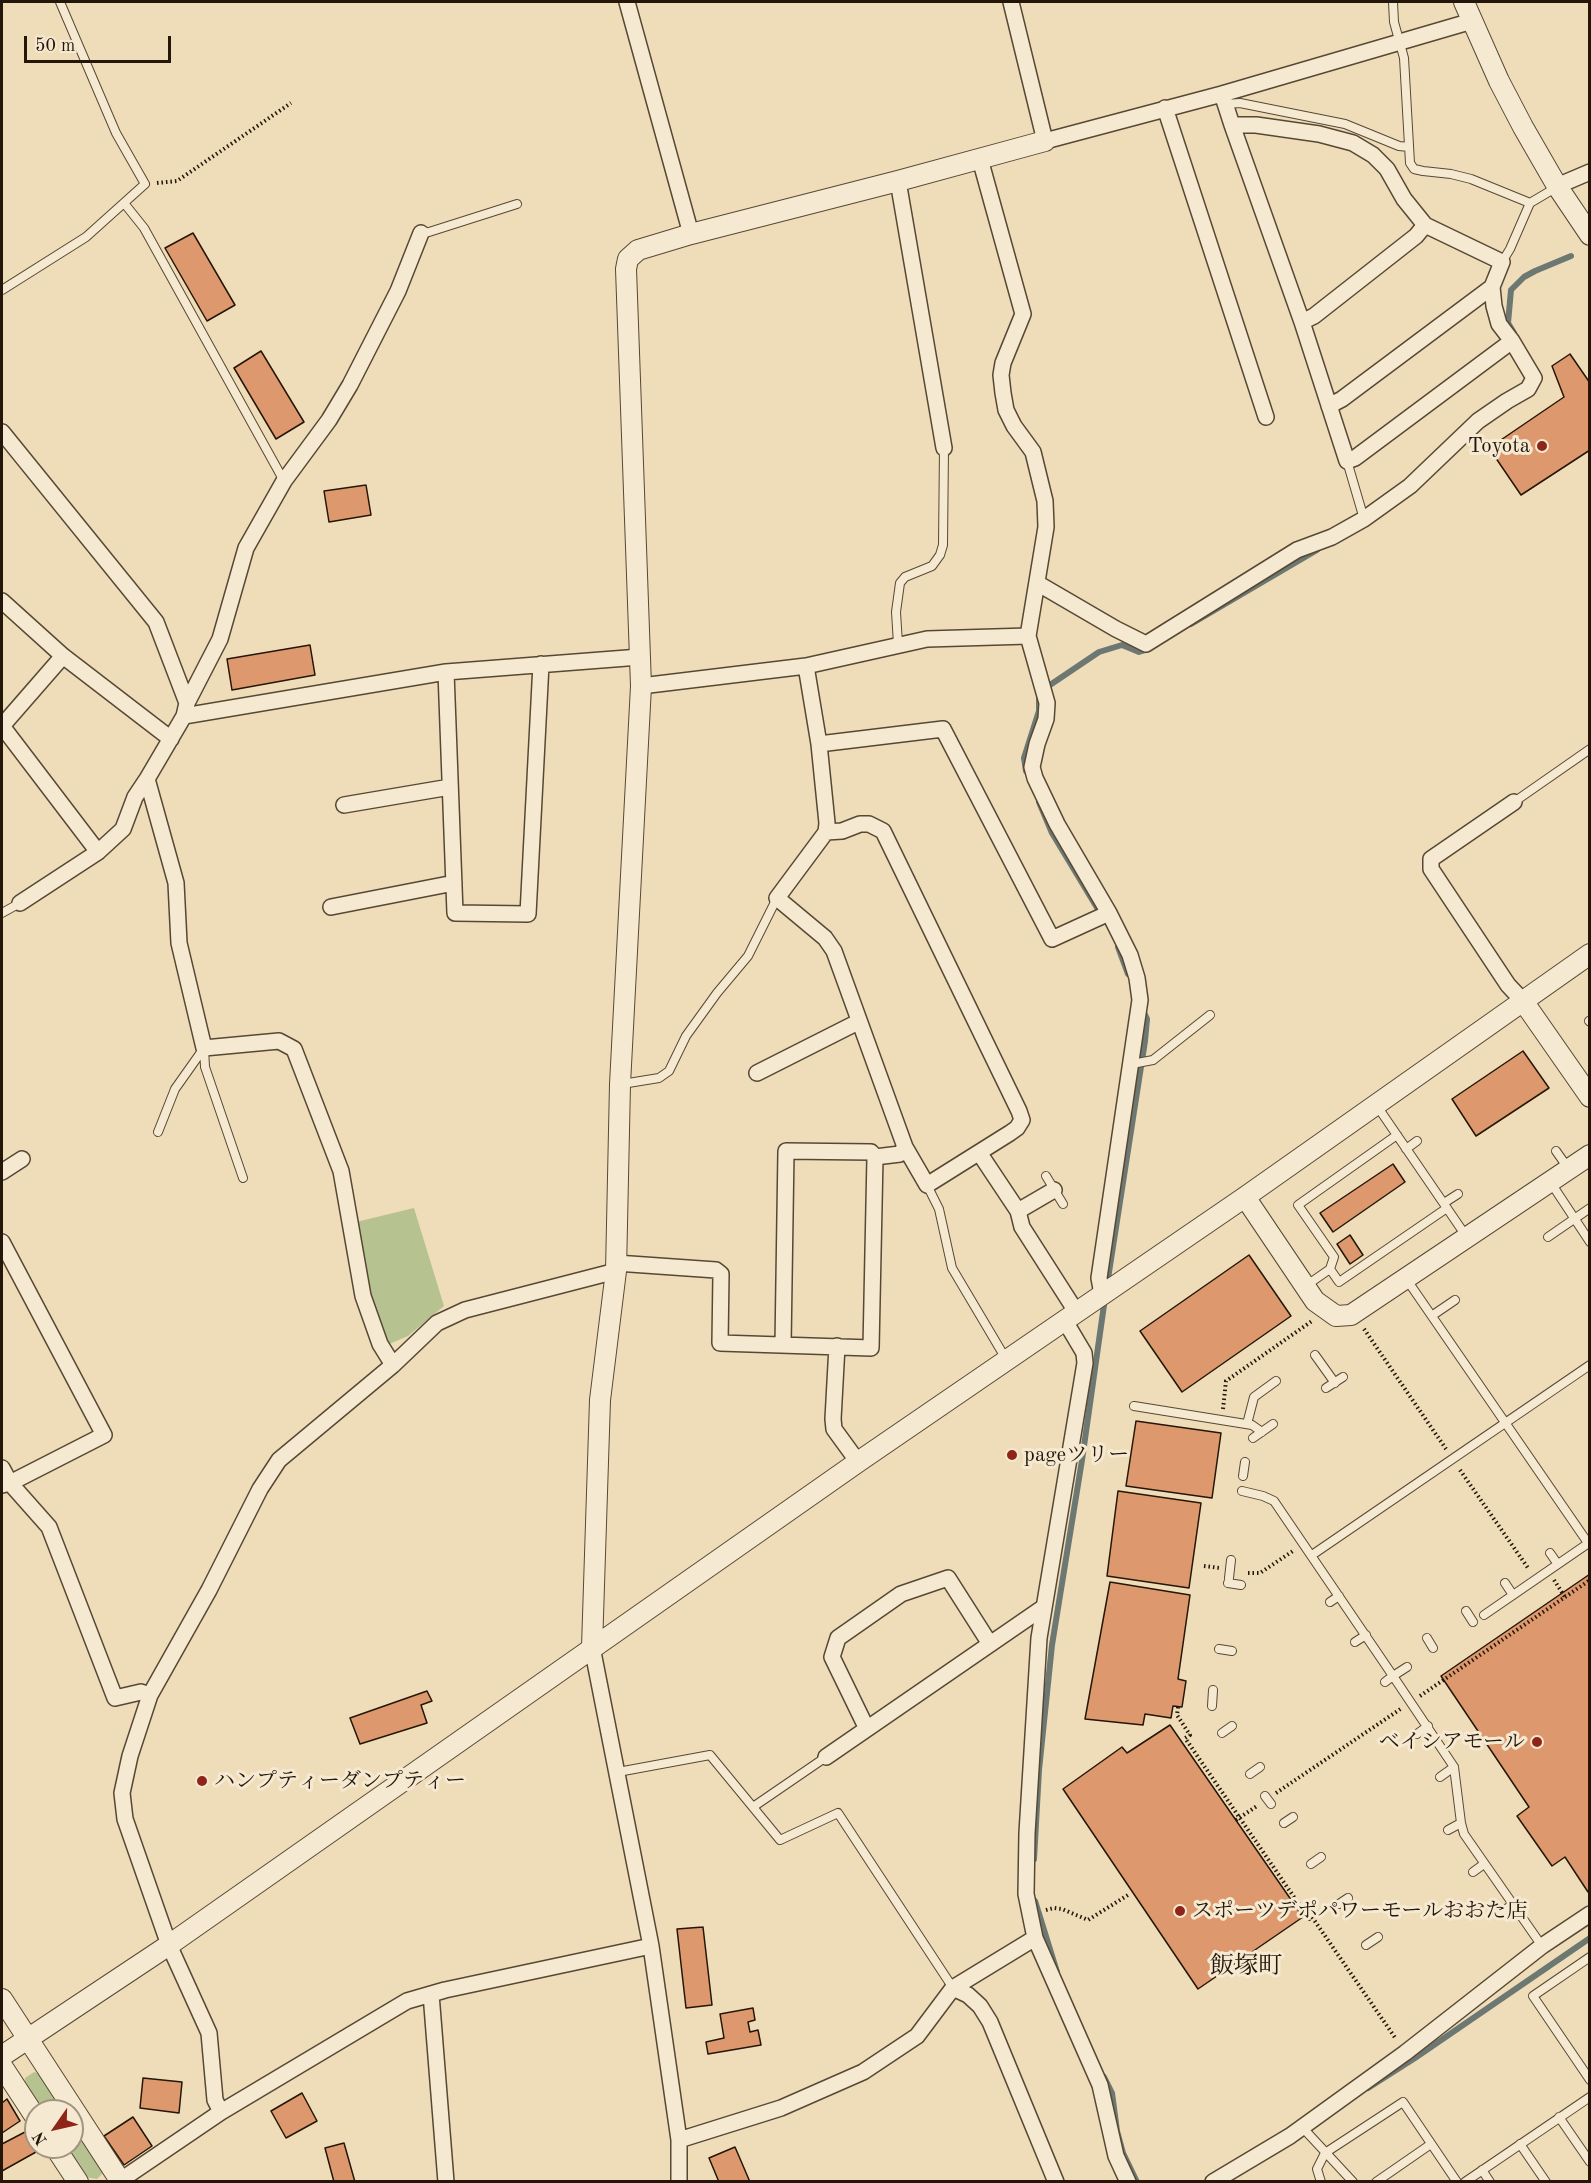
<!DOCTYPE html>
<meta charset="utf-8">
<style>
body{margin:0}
#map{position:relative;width:1591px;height:2183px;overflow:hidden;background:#efddb9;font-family:"Old Standard TT",serif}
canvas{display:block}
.frame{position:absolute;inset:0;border:3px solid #241608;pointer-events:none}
.north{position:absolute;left:24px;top:2099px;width:60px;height:60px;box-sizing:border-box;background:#f5e9d2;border:2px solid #a19581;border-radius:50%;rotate:236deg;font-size:16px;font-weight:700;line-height:24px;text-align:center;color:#241608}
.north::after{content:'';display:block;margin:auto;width:21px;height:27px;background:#8f2418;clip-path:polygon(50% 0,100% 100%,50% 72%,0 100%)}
.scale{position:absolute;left:24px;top:36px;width:147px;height:27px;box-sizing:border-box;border:3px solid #241608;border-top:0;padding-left:8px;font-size:18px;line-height:21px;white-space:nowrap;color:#241608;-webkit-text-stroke:4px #f5e9d2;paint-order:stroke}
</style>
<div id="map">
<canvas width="1591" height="2183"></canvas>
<div class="frame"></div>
<div class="north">N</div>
<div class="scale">50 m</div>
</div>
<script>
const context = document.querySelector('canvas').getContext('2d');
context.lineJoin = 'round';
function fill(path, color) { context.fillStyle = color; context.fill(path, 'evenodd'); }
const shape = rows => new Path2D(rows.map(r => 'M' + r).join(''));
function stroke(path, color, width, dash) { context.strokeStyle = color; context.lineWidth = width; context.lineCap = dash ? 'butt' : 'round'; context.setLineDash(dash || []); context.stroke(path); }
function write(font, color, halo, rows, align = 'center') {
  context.font = font + ' "Old Standard TT","Noto Serif JP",serif'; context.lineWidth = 6; context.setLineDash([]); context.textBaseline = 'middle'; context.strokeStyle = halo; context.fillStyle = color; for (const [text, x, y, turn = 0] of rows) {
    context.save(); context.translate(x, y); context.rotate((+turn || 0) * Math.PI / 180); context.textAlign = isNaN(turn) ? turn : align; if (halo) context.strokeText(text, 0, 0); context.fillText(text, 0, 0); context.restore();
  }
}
fill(shape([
 [414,1208,444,1306,408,1336,387,1345,368,1301,356,1222],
 [34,2072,44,2075,69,2111,40,2111,24,2088,25,2078],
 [72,2116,104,2172,97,2179,84,2177,64,2147,72,2147]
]), '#b7c291');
stroke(shape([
 [1514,333,1508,323,1511,290,1524,277,1535,271,1571,256],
 [1191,624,1317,550],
 [1044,689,1099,652,1122,645,1139,652,1149,649],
 [1026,771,1024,758,1039,711,1039,697],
 [1039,802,1052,833,1102,916],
 [1118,947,1128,974],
 [1107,1285,1145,1041,1147,1019,1142,1008],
 [1034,1859,1039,1770,1052,1645,1082,1460,1105,1298],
 [1035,1901,1057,1972],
 [1104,2077,1112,2093,1117,2131,1123,2153,1137,2182],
 [1368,2088,1415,2058,1590,1938]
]), '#6d7873', 6);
const building = shape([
 [193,233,235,305,207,321,165,248,193,233],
 [261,351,304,422,276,439,234,368,261,351],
 [1570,354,1590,383,1590,450,1521,495,1489,448,1564,397,1552,366,1570,354],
 [366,485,371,515,329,522,324,491,366,485],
 [310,645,315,675,232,690,227,659,310,645],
 [1523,1051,1549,1088,1476,1136,1452,1099,1523,1051],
 [1393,1164,1405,1182,1333,1232,1320,1213,1393,1164],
 [1350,1235,1363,1255,1350,1264,1337,1244,1350,1235],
 [1249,1255,1291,1316,1182,1392,1140,1331,1249,1255],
 [1136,1421,1221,1433,1212,1498,1126,1486,1136,1421],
 [1118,1491,1201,1503,1189,1588,1107,1576,1118,1491],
 [1590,1574,1590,1891,1588,1892,1565,1857,1552,1866,1517,1816,1529,1807,1441,1676,1590,1574],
 [1110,1582,1190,1595,1178,1679,1186,1681,1182,1707,1173,1706,1171,1718,1145,1714,1143,1725,1085,1719,1110,1582],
 [427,1691,432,1701,421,1705,427,1723,360,1744,350,1718,427,1691],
 [1170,1725,1303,1917,1198,1989,1063,1789,1122,1747,1127,1753,1170,1725],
 [703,1927,712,2005,686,2008,677,1929,703,1927],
 [753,2008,755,2020,748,2022,750,2032,758,2030,761,2045,708,2054,706,2042,724,2038,720,2014,753,2008],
 [143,2078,182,2082,179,2113,140,2108,143,2078],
 [302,2093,317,2121,286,2138,271,2111,302,2093],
 [7,2099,20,2121,2,2133,2,2103,7,2099],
 [133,2117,152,2146,124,2165,104,2136,133,2117],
 [25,2132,36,2152,2,2171,2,2144,25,2132],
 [344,2143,355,2182,334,2182,325,2148,344,2143],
 [735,2147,750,2182,719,2182,709,2158,735,2147]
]);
fill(building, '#dd996d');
stroke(building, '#241608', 1.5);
const service = shape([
 [1393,2,1394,22,1404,58,1410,163,1414,169,1423,171,1451,174,1471,179,1530,203,1557,187],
 [1225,104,1240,103,1345,124,1399,146,1409,147],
 [124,203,144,228,284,481],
 [421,233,429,232,517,204],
 [1502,262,1510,249,1530,203],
 [2,290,86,237,145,184,116,133,60,2],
 [1347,461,1364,519],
 [898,644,896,612,900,583,905,577,932,566,940,555,943,545,944,448],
 [1514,802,1590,749],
 [2,913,20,903],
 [1589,1021,1590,1022],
 [204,1048,205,1067,243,1178],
 [1132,1064,1153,1060,1210,1015],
 [622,1084,659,1078,669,1071,686,1036,717,993,748,956,777,898],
 [1377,1106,1466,1236],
 [158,1132,175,1089,204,1048],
 [1406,1149,1417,1141],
 [1556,1151,1568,1168],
 [1046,1176,1063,1204],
 [1551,1183,1590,1242],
 [927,1185,939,1209,952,1268,1006,1359],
 [1444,1203,1458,1194],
 [1548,1237,1590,1208],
 [1330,1269,1334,1257,1298,1205,1397,1135],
 [1407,1280,1588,1543],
 [1307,1285,1330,1269,1339,1282,1447,1208],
 [1433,1315,1455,1300],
 [1315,1355,1335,1383],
 [1326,1388,1343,1377],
 [1134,1406,1252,1425,1262,1432],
 [1247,1424,1254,1397,1276,1381],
 [1253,1438,1273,1424],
 [1243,1476,1245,1462],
 [1242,1491,1263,1496,1274,1501,1393,1676,1385,1682],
 [1550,1553,1557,1563],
 [1312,1555,1590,1365],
 [1229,1578,1231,1560],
 [1228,1583,1241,1585],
 [1505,1583,1513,1595],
 [1330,1602,1339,1596],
 [1466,1611,1473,1622],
 [1484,1615,1590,1542],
 [1427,1638,1433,1648],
 [1355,1642,1366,1635],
 [1219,1649,1232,1651],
 [1407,1667,1393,1676,1454,1767,1461,1823,1464,1834,1542,1946],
 [1212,1706,1213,1690],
 [1222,1733,1232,1726],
 [1417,1734,1428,1726],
 [618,1772,710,1755,780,1840,838,1813,953,1988],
 [1250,1774,1260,1767],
 [1440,1777,1454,1767],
 [1265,1796,1271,1804],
 [753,1807,826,1757],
 [1284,1823,1293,1817],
 [1448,1830,1461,1823],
 [1311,1864,1321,1857],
 [1473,1872,1484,1864],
 [1339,1904,1348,1898],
 [1500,1913,1512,1905],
 [1366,1945,1378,1937],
 [1590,1957,1533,1996,1590,2080],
 [1559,2117,1590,2162],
 [1302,2127,1353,2182],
 [1520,2144,1546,2182],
 [1482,2170,1490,2182],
 [1321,2182,1317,2169,1325,2153,1403,2102,1457,2182],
 [1376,2182,1431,2144],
 [1465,2182,1590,2097]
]);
const minor = shape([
 [627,2,691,234],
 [1011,2,1045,141,1222,94,1472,21],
 [1222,94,1232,125,1302,322,1347,461,1355,458,1512,341,1499,324,1494,306,1492,287,1502,262,1425,225,1404,199,1387,169,1373,155,1353,143,1319,134,1256,125,1232,125],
 [1165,108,1266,417],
 [980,159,1023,314,1003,363,1001,375,1003,393,1006,410,1014,426,1033,452,1045,501,1046,527,1028,636,1047,703,1046,719,1037,744,1032,767,1035,778,1057,824,1109,913,1130,955,1137,978,1140,1000,1099,1278,1102,1294],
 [898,181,944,448],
 [1557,186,1590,172],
 [1302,322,1314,316,1416,236,1425,225],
 [1329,406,1342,399,1492,287],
 [2,432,156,622,187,703],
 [1037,583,1116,629,1146,644,1297,550,1332,537,1364,519,1410,486,1478,421,1507,401,1528,389,1534,378,1512,341],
 [2,601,63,656,171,739],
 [63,656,2,726,98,852],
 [806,666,819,744,827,823,826,832,777,898,825,938,834,951,905,1147,927,1185,1010,1133,1017,1128,1022,1120,1019,1111,883,831,869,824,860,824,842,831,826,832],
 [446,672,455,913,528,914,541,664],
 [641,686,806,666,927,639,1028,636],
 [184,716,446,672,640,657],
 [819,744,943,729,1052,939,1109,913],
 [1514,802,1431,859,1431,869,1508,985,1523,1001],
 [344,805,450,787],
 [20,903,98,852,123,829,135,797,147,779],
 [331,907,454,883],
 [757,1073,858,1022],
 [980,1154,1018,1211],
 [2,1172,22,1159],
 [1054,1190,1018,1211,1022,1227,1077,1313],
 [2,1242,104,1435,10,1483,2,1485],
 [616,1263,716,1270,721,1274,720,1343,871,1348,875,1157],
 [1065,1321,1084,1353,1085,1363,1039,1638,1027,1833,1026,1894,1035,1938,1100,2085,1116,2156,1128,2182],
 [783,1345,786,1151,871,1152,875,1157,900,1154,905,1147],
 [837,1346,833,1419,834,1429,858,1462],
 [393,1365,380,1344,363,1296,341,1171,294,1049,279,1041,204,1048,179,943,176,883,147,779,184,716,187,703,220,639,246,548,284,481,329,420,350,385,398,291,421,233],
 [2,1468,10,1483,49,1527,115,1698,141,1692,150,1695],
 [592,1647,651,1946,679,2140,679,2182],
 [867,1729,832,1657,838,1638,901,1594,948,1578,990,1644],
 [826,1757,1044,1607],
 [953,1988,968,1995,980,2006,990,2022,1056,2182],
 [431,1994,446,2182],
 [221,2112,215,2100,209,2033,169,1945,125,1819,122,1793,130,1756,150,1695,209,1590,260,1489,279,1460,393,1365,437,1323,465,1310,616,1271],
 [679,2140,781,2108,863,2072,917,2036,953,1988,1035,1938],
 [118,2182,221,2112,407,2001,445,1990,651,1946],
 [1213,2182,1290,2136,1405,2053,1542,1946,1590,1914]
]);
const tertiary = shape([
 [1464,2,1499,81,1523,127,1557,186,1590,235],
 [1523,1001,1590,1097],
 [1245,1197,1315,1301,1336,1316,1351,1315,1590,1155],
 [592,1647,600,1400,616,1271,620,1084,641,686,626,269,628,259,638,250,691,234,898,181,1045,141],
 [2,1999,121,2182],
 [2,2056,169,1945,858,1462,1245,1197,1590,954],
 [2,2066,36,2118],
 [55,2147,78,2182]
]);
stroke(service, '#574834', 10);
stroke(minor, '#574834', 18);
stroke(tertiary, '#574834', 22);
stroke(shape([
 [157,183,177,181,291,103],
 [1364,1329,1446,1449],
 [1223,1409,1226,1381,1312,1321],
 [1460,1470,1528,1568,1530,1567],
 [1204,1566,1220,1568],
 [1248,1573,1260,1573,1293,1551],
 [1554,1580,1565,1597],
 [1420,1696,1590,1580],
 [1178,1707,1177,1715,1190,1735,1185,1738,1309,1919,1312,1917,1396,2039],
 [1276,1793,1402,1708],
 [1236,1820,1257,1806],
 [1046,1910,1054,1908,1062,1909,1088,1920,1128,1895]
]), '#241608', 4, [1.5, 3]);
stroke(service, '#f5e9d2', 8);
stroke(minor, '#f5e9d2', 15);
stroke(tertiary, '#f5e9d2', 20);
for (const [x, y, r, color] of [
 [1542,446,6,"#8f2418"],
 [1012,1455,6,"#8f2418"],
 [1537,1742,6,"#8f2418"],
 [202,1781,6,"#8f2418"],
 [1180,1911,6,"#8f2418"]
]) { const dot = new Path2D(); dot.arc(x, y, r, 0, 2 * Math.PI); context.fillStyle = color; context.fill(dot); stroke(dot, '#f5e9d2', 2); }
write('21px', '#241608', '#f5e9d2', [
 ["Toyota",1530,446,"right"],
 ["pageツリー",1024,1455],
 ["ベイシアモール",1525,1742,"right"],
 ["ハンプティーダンプティー",214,1781],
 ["スポーツデポパワーモールおおた店",1192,1911]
], 'left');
write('24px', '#241608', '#f5e9d2', [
 ["飯塚町",1246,1967]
]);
</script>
